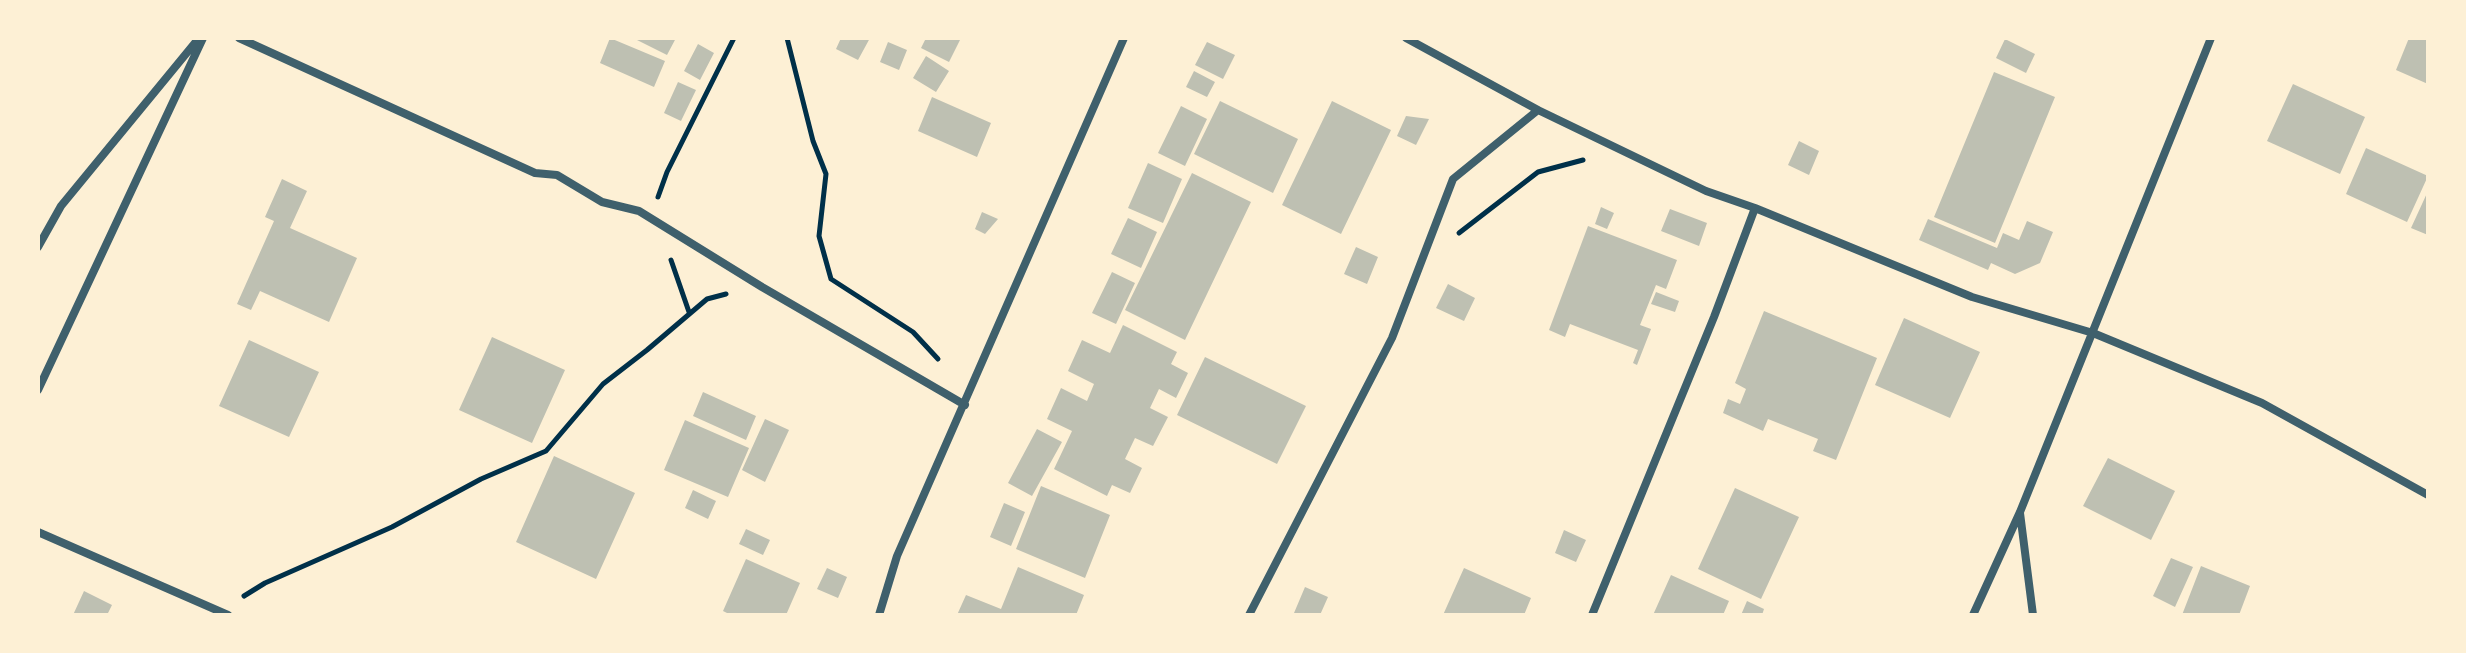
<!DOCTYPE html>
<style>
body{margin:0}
#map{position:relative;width:2466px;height:653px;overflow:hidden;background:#fdf0d5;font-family:"PT Sans Narrow",sans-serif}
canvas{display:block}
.frame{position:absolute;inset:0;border:40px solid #fdf0d5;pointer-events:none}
</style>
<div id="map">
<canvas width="2466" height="653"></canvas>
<div class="frame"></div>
</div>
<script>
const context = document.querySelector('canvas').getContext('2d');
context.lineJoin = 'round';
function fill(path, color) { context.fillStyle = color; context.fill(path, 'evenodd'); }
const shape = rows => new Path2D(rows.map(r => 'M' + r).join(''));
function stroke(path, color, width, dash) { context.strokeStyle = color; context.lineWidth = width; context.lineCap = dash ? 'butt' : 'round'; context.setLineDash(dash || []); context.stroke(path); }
fill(shape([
 [610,38,665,61,654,87,600,63],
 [633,38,676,38,667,55],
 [841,38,870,38,858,60,836,49],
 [926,38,961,38,949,62,921,48],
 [2409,38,2428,38,2428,84,2396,70],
 [2005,39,2035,54,2026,73,1996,58],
 [888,42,907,50,899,70,880,62],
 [1207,42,1235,55,1223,79,1195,65],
 [698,44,714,53,700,80,684,71],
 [926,56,949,71,936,92,913,78],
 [1194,71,1215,82,1207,97,1186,87],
 [1994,72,2055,97,1995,243,1934,217],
 [678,82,696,90,681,121,664,113],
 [2293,84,2365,117,2340,174,2267,141],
 [932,97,991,123,977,157,918,131],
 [1220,101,1298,139,1273,193,1194,154],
 [1332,101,1391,130,1341,234,1282,205],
 [1181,106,1207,119,1185,166,1158,153],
 [1406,116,1429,119,1416,145,1397,136],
 [1799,141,1819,151,1809,175,1788,165],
 [2366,148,2428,176,2407,222,2346,194],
 [1148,163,1182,179,1163,223,1128,208],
 [1192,173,1251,202,1185,340,1125,310],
 [282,179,307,191,290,228,357,258,329,322,260,291,251,310,237,304,274,221,265,217],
 [2428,191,2428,235,2411,228],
 [1601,207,1614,213,1607,229,1595,224],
 [1670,209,1707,223,1699,246,1661,231],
 [982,212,998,219,985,234,975,229],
 [1128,218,1157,232,1141,268,1111,254],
 [1928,219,1997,248,2003,233,2019,240,2027,221,2053,232,2040,263,2015,274,1991,263,1988,270,1919,240],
 [1588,226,1677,260,1666,289,1656,285,1640,325,1651,329,1637,365,1633,363,1638,350,1570,324,1565,337,1549,330],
 [1356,247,1378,257,1367,284,1344,274],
 [1112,272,1135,283,1116,324,1092,313],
 [1448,284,1475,298,1464,321,1436,308],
 [1656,292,1679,301,1675,312,1651,304],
 [1764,311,1877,358,1836,460,1813,451,1818,439,1768,419,1763,431,1723,413,1728,399,1740,404,1746,389,1735,383],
 [1904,318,1980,352,1950,418,1875,385],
 [1123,325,1177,352,1171,364,1188,373,1176,398,1159,389,1150,408,1168,417,1153,446,1135,438,1125,459,1142,468,1130,493,1112,485,1107,496,1054,469,1072,431,1047,419,1061,388,1087,401,1094,384,1068,371,1082,340,1110,353],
 [492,337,565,370,532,443,459,410],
 [249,340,319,372,289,437,219,406],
 [1205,357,1306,406,1277,464,1177,415],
 [703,392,756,416,746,440,693,416],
 [765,419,789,430,765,482,742,470],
 [685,420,749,448,728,497,664,470],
 [1037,429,1062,442,1032,496,1008,483],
 [554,456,635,493,596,579,516,542],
 [2108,458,2175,491,2151,540,2083,506],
 [1041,486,1110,515,1085,578,1016,549],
 [1735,488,1799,517,1761,599,1698,569],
 [693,490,716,501,708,519,685,508],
 [1004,503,1025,512,1011,546,990,537],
 [746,529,770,540,763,555,739,544],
 [1564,530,1586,540,1576,562,1555,553],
 [2171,558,2193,567,2175,607,2153,596],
 [746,559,800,583,786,615,731,615,723,611],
 [2201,566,2250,586,2239,615,2182,615],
 [1018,567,1084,595,1076,615,957,615,966,595,1001,609],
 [827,568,847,577,838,598,817,589],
 [1464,568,1531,598,1524,615,1443,615],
 [1671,575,1729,601,1723,615,1653,615],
 [1305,587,1328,597,1320,615,1294,613],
 [84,591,112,605,107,615,73,615],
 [1747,601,1764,609,1762,615,1741,615]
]), '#bec0b2');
stroke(shape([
 [787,38,813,141,826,174,819,236,831,279,913,332,938,359],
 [658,197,667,172,734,38],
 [1459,233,1538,172,1583,160],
 [671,260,689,312],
 [244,596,265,583,392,527,481,479,546,451,603,384,647,350,707,299,726,294]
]), '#003049', 5);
stroke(shape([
 [239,38,535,173,557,175,602,202,639,211,762,287,965,405],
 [1406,38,1538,110,1706,191,1755,208,1972,297,2093,333,2262,403,2428,495],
 [38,247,61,206,199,38],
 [38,390,203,38],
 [2020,513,2033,615],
 [38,532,228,615],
 [879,615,897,556,1124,38],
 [1249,615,1392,338,1453,179,1538,110],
 [1592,615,1714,317,1755,208],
 [1973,615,2020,512,2211,38]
]), '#3f606c', 8);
</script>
